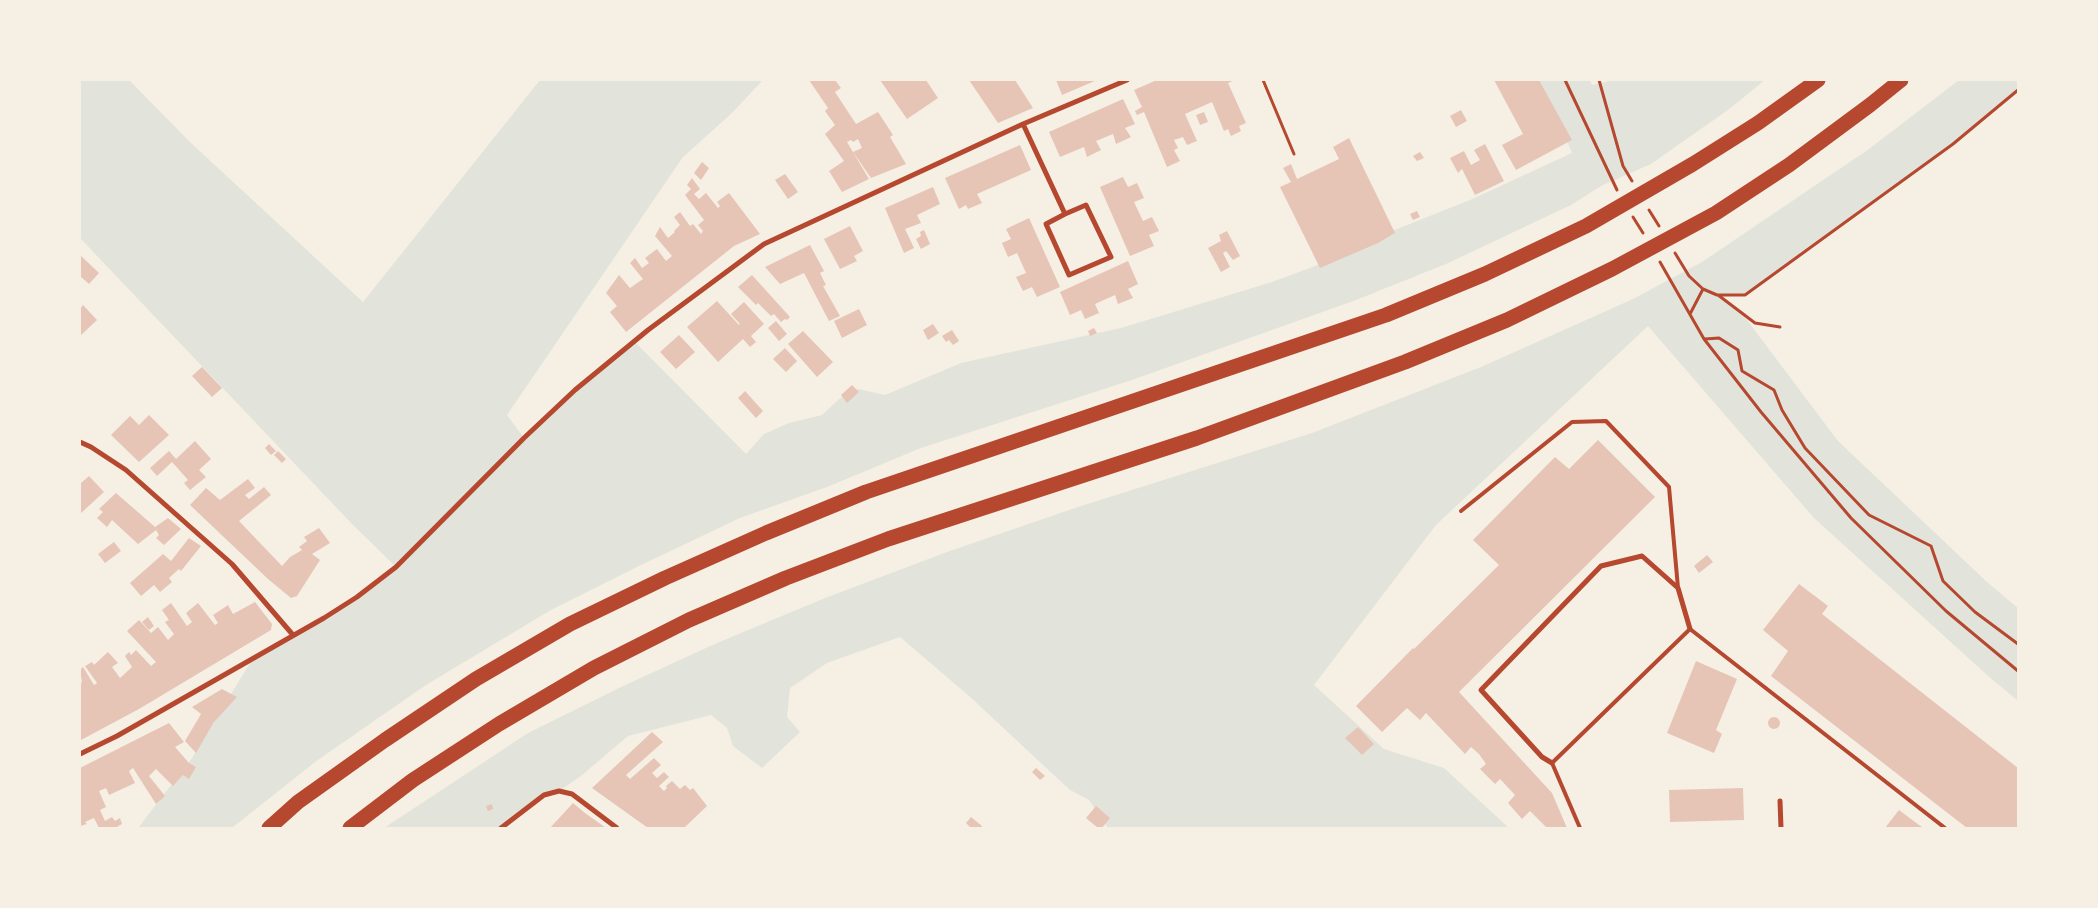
<!DOCTYPE html>
<style>
body{margin:0}
#map{position:relative;width:2098px;height:908px;overflow:hidden;background:#f6efe4;font-family:"Nunito Sans",sans-serif}
canvas{display:block}
.frame{position:absolute;inset:0;border:81px solid #f6efe4;pointer-events:none}
</style>
<div id="map">
<canvas width="2098" height="908"></canvas>
<div class="frame"></div>
</div>
<script>
const context = document.querySelector('canvas').getContext('2d');
context.lineJoin = 'round';
function fill(path, color) { context.fillStyle = color; context.fill(path, 'evenodd'); }
const shape = rows => new Path2D(rows.map(r => 'M' + r).join(''));
function stroke(path, color, width, dash) { context.strokeStyle = color; context.lineWidth = width; context.lineCap = dash ? 'butt' : 'round'; context.setLineDash(dash || []); context.stroke(path); }
fill(shape([
 [80,80,129,80,191,143,363,302,540,80,763,80,731,114,683,157,507,415,524,438,634,341,746,454,764,434,789,423,822,415,839,399,858,389,885,395,961,363,1121,328,1272,282,1310,268,1387,233,1470,200,1572,153,1558,121,1534,80,1590,80,1592,85,1614,80,1765,80,1728,110,1651,164,1601,186,1571,205,1446,264,1356,300,1132,380,921,448,827,487,740,518,639,566,551,610,426,685,315,762,232,828,138,828,192,758,253,658,324,618,396,567,352,524,80,238],
 [1959,80,2018,80,2018,90,1953,144,1745,295,1719,295,1744,316,1838,441,1987,582,2018,608,2018,701,1987,675,1814,518,1648,326,1436,525,1314,685,1384,749,1444,768,1509,828,1108,828,1089,800,1070,790,969,696,900,637,827,663,790,688,787,717,800,732,762,768,733,746,727,728,711,715,628,736,581,776,559,791,544,795,501,828,384,828,528,733,621,687,717,643,825,598,947,552,1075,508,1312,433,1481,367,1633,299,1702,262,1869,149]
]), '#e2e4dc');
fill(shape([
 [809,80,835,80,841,88,835,92,856,124,878,112,893,135,890,137,906,164,871,178,853,152,862,148,858,139,853,142,851,140,847,142,869,179,842,192,829,171,844,161,825,134,835,125,825,111,828,108],
 [880,80,926,80,938,98,907,119],
 [969,80,1015,80,1033,108,998,123],
 [1056,80,1097,80,1062,95],
 [1157,80,1235,80,1228,83,1246,123,1239,126,1241,131,1231,136,1228,129,1224,131,1212,102,1185,114,1197,141,1187,145,1183,137,1174,140,1178,148,1174,150,1180,161,1167,167,1144,112,1137,115,1135,111,1142,107,1134,90],
 [1494,80,1539,80,1572,140,1516,170,1502,145,1523,134],
 [1123,99,1135,124,1125,128,1131,137,1116,144,1113,134,1096,141,1101,150,1087,157,1084,147,1060,157,1049,132],
 [1461,110,1467,121,1456,127,1450,116],
 [1204,112,1208,122,1200,125,1196,115],
 [1349,138,1395,233,1378,243,1320,268,1280,187,1291,182,1283,168,1291,164,1297,179,1339,159,1333,147],
 [1485,144,1504,181,1475,195,1462,169,1458,173,1450,158,1464,151,1471,165,1480,160,1474,150],
 [1020,145,1031,170,977,194,982,203,968,209,966,205,959,209,945,178],
 [1420,152,1424,158,1417,161,1413,156],
 [702,162,709,168,701,180,694,173],
 [785,174,798,192,788,199,775,180],
 [1123,177,1128,187,1137,183,1144,198,1134,202,1143,221,1152,217,1159,231,1149,235,1154,246,1130,256,1100,187],
 [692,178,700,189,694,194,699,199,706,193,718,208,720,206,717,202,729,193,760,234,734,246,626,332,610,312,617,306,606,293,619,275,630,288,643,279,630,263,635,258,642,268,649,263,645,258,657,249,666,261,672,256,655,236,660,227,668,238,675,232,674,231,680,225,674,217,680,212,690,226,693,224,701,234,703,231,698,225,704,220,685,195,691,189,687,185],
 [933,187,940,204,917,215,921,223,905,229,914,248,904,253,885,208],
 [1417,211,1420,217,1413,220,1410,214],
 [1029,218,1060,287,1037,297,1032,287,1023,291,1016,277,1026,273,1017,253,1008,257,1002,243,1011,239,1006,229],
 [850,226,863,251,854,256,857,261,840,269,824,239],
 [924,230,930,244,921,249,916,239,921,236,920,232],
 [1227,231,1240,256,1233,260,1226,251,1223,253,1230,267,1221,272,1208,248,1221,241,1219,235],
 [810,245,824,271,820,273,826,285,823,286,840,316,829,321,804,273,780,284,765,267],
 [80,255,99,273,89,284,80,276],
 [1128,261,1138,284,1128,289,1133,298,1118,304,1115,295,1095,304,1099,313,1085,319,1081,310,1070,315,1060,292],
 [752,275,790,317,787,320,785,319,781,322,774,314,771,316,758,303,756,305,738,287],
 [717,301,739,325,740,324,731,314,744,302,764,324,751,336,756,342,750,347,743,339,718,362,687,327],
 [83,305,97,320,80,336,80,309],
 [859,309,867,325,842,338,834,321],
 [776,321,787,334,779,341,768,328],
 [933,324,939,333,928,340,923,330],
 [1094,328,1097,333,1090,336,1088,331],
 [952,330,959,341,953,345,949,340,946,342,942,336],
 [803,331,833,362,817,377,788,344],
 [679,335,695,352,676,369,660,352],
 [785,348,797,361,786,372,773,359],
 [202,367,222,388,212,397,192,376],
 [852,385,859,392,847,403,841,395],
 [745,391,763,411,756,418,738,398],
 [149,415,169,435,139,462,111,435,130,416,139,425],
 [1598,440,1655,497,1459,692,1552,793,1567,828,1547,828,1530,811,1522,819,1508,803,1515,795,1500,779,1495,784,1480,769,1486,764,1479,754,1471,747,1465,754,1426,713,1420,720,1407,708,1382,732,1356,706,1413,648,1414,649,1499,565,1473,540,1555,457,1569,469],
 [195,441,211,459,199,470,206,477,190,490,184,483,188,480,172,462,157,476,150,468,169,451,176,459],
 [269,444,276,451,271,455,265,448],
 [278,451,286,459,282,463,274,455],
 [89,476,104,492,80,514,80,484],
 [248,479,255,488,245,495,249,499,264,487,271,495,239,521,282,566,290,557,302,550,299,547,307,541,304,537,319,528,330,543,312,554,320,560,297,596,291,598,268,579,190,505,206,488,220,500],
 [116,493,155,527,168,518,181,529,164,545,156,538,159,535,156,530,138,544,112,520,107,527,97,518,103,512,99,509],
 [189,538,201,546,181,571,179,569,169,578,172,582,160,592,154,585,141,596,130,583,163,554,171,561],
 [114,542,121,551,105,563,98,554],
 [1707,555,1713,562,1699,573,1694,566],
 [1799,584,1828,606,1822,614,2018,768,2018,828,1967,828,1771,676,1788,651,1763,630],
 [255,602,272,624,271,630,139,709,81,740,80,684,82,682,80,670,83,667,94,685,97,683,85,666,92,662,94,665,108,652,118,663,112,667,120,678,132,667,125,656,129,652,131,655,136,650,151,666,156,662,127,631,139,620,151,633,158,627,168,640,174,634,165,622,169,620,162,610,171,603,187,626,192,622,186,613,198,603,215,625,218,623,213,615,228,605,233,614],
 [148,617,154,626,149,630,142,622],
 [1696,661,1737,679,1716,730,1722,734,1714,753,1667,733],
 [222,689,237,697,214,722,196,753,185,741,201,714,192,707],
 '1768 723a6 6 0 1 1 12 0a6 6 0 1 1-12 0Z',
 [169,723,184,742,175,747,189,763,196,767,189,779,183,775,173,786,156,769,149,776,165,796,156,804,133,768,129,771,135,783,109,795,106,788,99,791,106,807,100,810,105,821,112,817,115,821,120,818,122,824,115,828,99,828,94,818,85,822,87,824,80,826,80,768],
 [1358,727,1374,744,1362,755,1345,738],
 [652,732,663,742,626,775,630,779,654,758,661,765,652,773,657,778,664,772,669,777,659,786,664,791,667,788,666,786,672,781,680,789,685,785,690,790,693,788,707,806,684,828,648,828,592,788],
 [1036,768,1045,776,1040,780,1032,772],
 [1743,788,1744,820,1670,822,1669,790],
 [573,803,585,813,606,828,550,828],
 [492,804,493,809,488,811,486,806],
 [1096,806,1110,818,1102,828,1098,828,1086,818],
 [1899,810,1919,825,1924,828,1885,828],
 [971,817,982,826,981,828,971,828,966,823]
]), '#e6c5b7');
stroke(shape([
 [1263,80,1294,154],
 [1565,80,1617,190],
 [1599,80,1623,166,1632,181],
 [1649,210,1659,226],
 [1633,217,1643,233],
 [1675,253,1689,276,1703,289,1717,295,1745,295,1953,144,2018,90],
 [1660,262,1704,339,1761,412,1851,518,1946,611,2018,671],
 [1718,295,1755,323,1780,327],
 [1690,314,1703,289],
 [1705,339,1719,338,1738,350,1742,371,1774,390,1782,410,1805,448,1869,515,1931,546,1943,581,1975,612,2018,644]
]), '#b5482f', 3);
stroke(shape([
 [1461,511,1572,422,1606,421,1669,487,1678,588],
 [1580,828,1552,763,1690,629,1945,828]
]), '#b5482f', 4);
stroke(shape([
 [1023,124,1065,214,1046,224,1069,275,1111,257,1086,205,1065,214],
 [80,442,91,447,126,470,232,564,293,635],
 [80,754,117,736,324,618,357,597,396,567,524,438,575,390,648,330,764,244,1023,124,1127,80],
 [1552,763,1542,757,1481,690,1601,566,1642,556,1678,588,1690,629],
 [1780,801,1781,828],
 [501,828,544,795,559,791,572,794,617,828]
]), '#b5482f', 5);
stroke(shape([
 [269,828,298,802,385,740,476,679,570,624,665,578,766,533,866,492,1386,315,1485,274,1586,226,1693,164,1758,123,1818,80],
 [350,828,413,780,499,724,594,668,689,620,786,578,888,539,1197,438,1405,362,1507,320,1612,269,1716,213,1789,165,1870,105,1901,80]
]), '#b5482f', 15);
</script>
